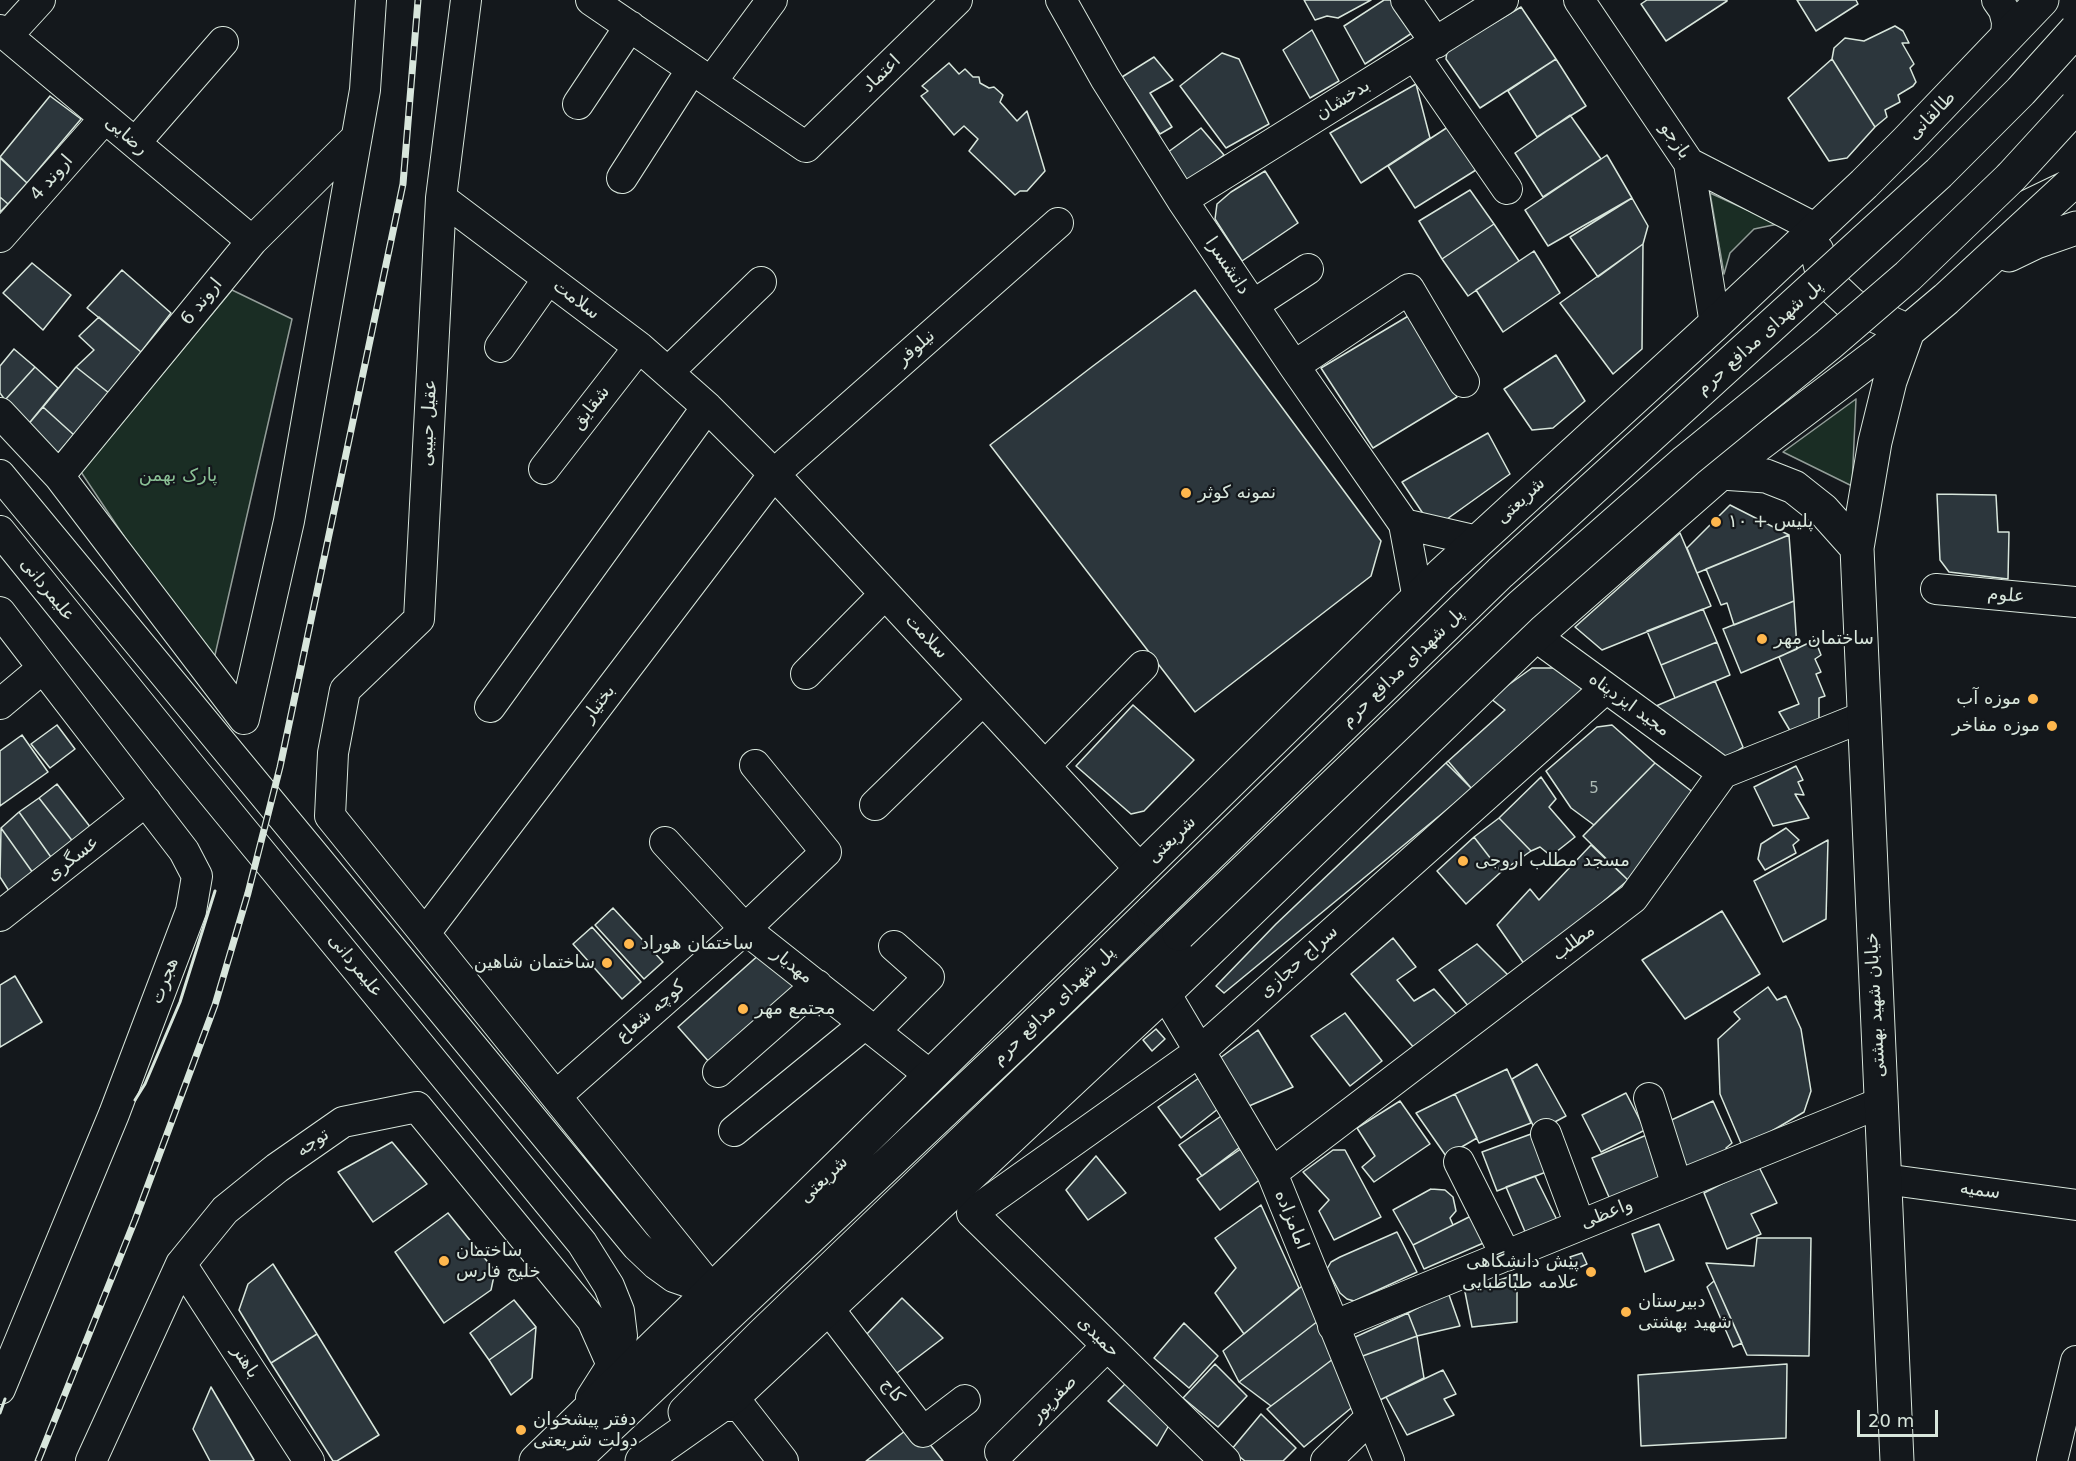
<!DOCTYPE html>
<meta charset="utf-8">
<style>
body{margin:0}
#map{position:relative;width:2076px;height:1461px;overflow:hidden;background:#14181c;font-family:"DejaVu Sans",sans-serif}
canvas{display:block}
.scale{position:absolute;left:1857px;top:1410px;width:81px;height:27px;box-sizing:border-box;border:3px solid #d8e6dc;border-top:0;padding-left:8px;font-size:18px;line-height:21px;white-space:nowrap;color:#d8e6dc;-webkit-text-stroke:4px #14181c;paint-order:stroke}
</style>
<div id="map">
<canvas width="2076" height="1461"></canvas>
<div class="scale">20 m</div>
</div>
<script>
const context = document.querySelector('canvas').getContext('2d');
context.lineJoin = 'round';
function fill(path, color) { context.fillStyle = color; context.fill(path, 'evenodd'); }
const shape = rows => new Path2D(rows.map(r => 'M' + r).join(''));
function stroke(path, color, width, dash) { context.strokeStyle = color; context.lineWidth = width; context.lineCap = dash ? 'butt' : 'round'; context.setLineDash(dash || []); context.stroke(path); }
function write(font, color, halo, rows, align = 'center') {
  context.font = font + ' "DejaVu Sans",Vazirmatn,sans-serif'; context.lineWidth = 4.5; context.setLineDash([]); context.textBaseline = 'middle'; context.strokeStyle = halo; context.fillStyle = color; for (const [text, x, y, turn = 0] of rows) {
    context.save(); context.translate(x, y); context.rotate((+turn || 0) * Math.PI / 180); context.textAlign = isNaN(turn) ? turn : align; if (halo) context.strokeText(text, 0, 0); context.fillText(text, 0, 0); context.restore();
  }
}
const green = shape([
 [1710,193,1778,224,1754,229,1730,253,1724,274,1710,193],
 [232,290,292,319,212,668,81,472,232,290],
 [1856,399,1852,486,1783,452,1856,399]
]);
fill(green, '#1a2d24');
stroke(green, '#939e99', 1.5);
const building = shape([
 [1304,0,1371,0,1338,18,1327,16,1315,20,1304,0],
 [1384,0,1391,0,1412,33,1365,64,1344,26,1384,0],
 [1647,0,1727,0,1727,1,1666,41,1641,4,1647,0],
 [1797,0,1856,0,1858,4,1816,31,1797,0],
 [1521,7,1556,59,1480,108,1446,59,1447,51,1521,7],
 [1895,26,1903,31,1909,43,1902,43,1914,64,1910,68,1916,82,1913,86,1898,95,1900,102,1885,110,1887,117,1875,127,1832,59,1834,48,1845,38,1864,41,1895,26],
 [1312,30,1339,81,1310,98,1283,50,1312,30],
 [1222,53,1239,59,1269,124,1226,148,1180,86,1222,53],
 [1154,57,1173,80,1150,93,1172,127,1160,134,1122,77,1154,57],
 [1556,59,1586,106,1537,137,1508,91,1556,59],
 [1832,59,1875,127,1847,158,1829,161,1788,98,1832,59],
 [949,63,959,74,965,69,973,77,979,77,980,83,989,88,994,87,1003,95,1000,102,1017,121,1027,111,1045,171,1027,191,1020,191,1015,195,969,151,978,139,964,126,954,135,921,96,928,91,922,86,949,63],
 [1416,84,1430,138,1361,183,1330,133,1416,84],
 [50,96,81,119,27,183,0,157,50,96],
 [1570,115,1601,159,1543,197,1515,153,1570,115],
 [1448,127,1476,170,1415,208,1388,166,1448,127],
 [1201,128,1224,155,1189,180,1174,177,1164,155,1201,128],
 [1607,155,1632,198,1548,246,1525,210,1607,155],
 [0,158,27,183,8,204,0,197,0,158],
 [1265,171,1298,223,1242,261,1215,219,1217,204,1231,192,1265,171],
 [1470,190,1494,224,1442,259,1419,221,1470,190],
 [0,197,8,204,0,212,0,197],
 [1632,198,1648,226,1643,244,1598,277,1570,237,1632,198],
 [1494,224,1519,261,1468,296,1442,259,1494,224],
 [1643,244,1642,349,1613,374,1560,303,1643,244],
 [1534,251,1560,293,1503,332,1476,290,1534,251],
 [32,263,71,295,43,330,3,293,32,263],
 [122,270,171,313,141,352,87,308,122,270],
 [1195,290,1381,541,1371,576,1195,712,990,445,1093,366,1195,290],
 [1410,315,1457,397,1373,448,1321,368,1410,315],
 [99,317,141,352,109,393,76,367,94,350,79,336,99,317],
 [14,349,35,367,5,400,0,393,0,366,14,349],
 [1556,355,1585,401,1553,428,1532,430,1504,389,1556,355],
 [35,367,58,388,26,427,5,400,35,367],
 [76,367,109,393,74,435,43,407,76,367],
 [43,407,74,435,56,455,26,427,43,407],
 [1488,433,1510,474,1447,519,1424,515,1402,482,1488,433],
 [1937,494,1996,495,1998,532,2009,532,2008,579,1949,572,1940,560,1937,494],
 [1730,505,1789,535,1697,573,1687,548,1730,505],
 [1680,533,1711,606,1602,650,1575,627,1680,533],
 [1789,535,1794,601,1734,625,1727,603,1721,605,1706,569,1789,535],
 [1794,601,1797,649,1741,673,1723,629,1794,601],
 [1703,609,1717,642,1661,665,1647,631,1703,609],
 [1815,640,1821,655,1815,659,1821,672,1816,674,1825,696,1819,698,1819,727,1792,734,1779,712,1799,704,1779,657,1815,640],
 [1717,642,1730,675,1675,698,1661,665,1717,642],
 [1532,668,1558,668,1584,688,1472,789,1446,763,1505,710,1490,698,1532,668],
 [1715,681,1743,747,1727,758,1656,706,1715,681],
 [1133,705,1194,760,1144,811,1131,814,1076,766,1133,705],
 [57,725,75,749,50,768,31,744,57,725],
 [1612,725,1655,763,1594,825,1571,808,1546,771,1597,727,1612,725],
 [22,735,48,772,0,806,0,751,22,735],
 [1448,761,1472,789,1224,993,1216,986,1276,924,1448,761],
 [1655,763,1694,793,1628,880,1583,836,1655,763],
 [1796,766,1803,780,1798,782,1804,795,1795,794,1809,818,1773,826,1754,787,1796,766],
 [1541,777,1556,799,1549,807,1575,837,1551,856,1540,847,1531,851,1499,818,1541,777],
 [57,784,91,828,74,843,39,798,57,784],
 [39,798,74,843,53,860,19,812,39,798],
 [19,812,53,860,33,873,1,828,19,812],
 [1499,818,1531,851,1501,872,1474,837,1499,818],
 [1,828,33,873,9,891,0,877,1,828],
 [1786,828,1799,840,1793,845,1796,853,1765,870,1758,859,1761,844,1786,828],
 [1474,837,1501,872,1466,904,1437,871,1474,837],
 [1828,840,1826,919,1783,942,1754,881,1828,840],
 [1591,845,1628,880,1527,968,1497,925,1530,889,1539,900,1591,845],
 [613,908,663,962,644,979,595,925,613,908],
 [1722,911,1760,974,1685,1019,1642,960,1722,911],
 [592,927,641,982,622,999,573,944,592,927],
 [1393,938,1416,967,1397,980,1414,1001,1434,989,1460,1018,1415,1049,1351,974,1393,938],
 [1477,944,1511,978,1469,1007,1439,970,1477,944],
 [761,953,808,991,718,1072,678,1027,761,953],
 [15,976,42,1022,0,1047,0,985,15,976],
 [1768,987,1777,1000,1786,996,1801,1029,1811,1091,1804,1112,1743,1148,1720,1094,1718,1039,1740,1019,1734,1012,1768,987],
 [1345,1013,1382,1061,1350,1086,1311,1036,1345,1013],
 [1156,1029,1165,1039,1152,1051,1143,1040,1156,1029],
 [1258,1030,1293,1087,1249,1106,1220,1058,1258,1030],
 [1537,1064,1566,1116,1536,1132,1512,1079,1537,1064],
 [1507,1069,1531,1123,1479,1143,1455,1094,1507,1069],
 [1206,1073,1223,1105,1181,1138,1158,1107,1206,1073],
 [1626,1093,1645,1130,1601,1152,1582,1115,1626,1093],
 [1455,1094,1477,1138,1446,1156,1416,1113,1455,1094],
 [1400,1101,1430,1144,1374,1182,1362,1167,1375,1156,1357,1128,1400,1101],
 [1713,1101,1732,1143,1726,1148,1729,1157,1689,1174,1667,1122,1713,1101],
 [1227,1112,1244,1144,1202,1176,1179,1145,1227,1112],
 [1531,1134,1546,1172,1497,1191,1482,1152,1531,1134],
 [1649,1134,1668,1180,1612,1204,1592,1158,1649,1134],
 [392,1142,427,1184,373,1222,338,1172,392,1142],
 [1245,1146,1262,1178,1220,1210,1197,1179,1245,1146],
 [1333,1150,1345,1150,1381,1217,1334,1240,1319,1211,1329,1200,1303,1172,1333,1150],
 [1096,1156,1126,1193,1088,1220,1066,1190,1096,1156],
 [1758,1165,1777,1203,1751,1214,1761,1234,1727,1249,1704,1193,1758,1165],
 [1535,1176,1560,1226,1529,1241,1506,1187,1535,1176],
 [1431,1189,1445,1190,1453,1197,1456,1211,1450,1218,1453,1225,1413,1245,1393,1210,1431,1189],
 [1261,1205,1299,1288,1244,1334,1215,1293,1236,1268,1215,1238,1261,1205],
 [448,1213,495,1271,491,1290,444,1323,395,1252,448,1213],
 [1475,1214,1488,1241,1424,1269,1413,1245,1475,1214],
 [1659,1224,1674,1260,1645,1272,1632,1234,1659,1224],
 [1397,1232,1417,1272,1354,1301,1347,1299,1340,1293,1327,1269,1331,1262,1340,1257,1397,1232],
 [1757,1238,1811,1238,1809,1356,1747,1355,1706,1263,1754,1266,1757,1238],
 [1582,1253,1587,1264,1576,1269,1570,1257,1582,1253],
 [273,1264,317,1334,271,1363,239,1310,248,1284,273,1264],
 [1517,1274,1517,1322,1472,1327,1465,1292,1517,1274],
 [1714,1281,1742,1343,1733,1347,1707,1287,1714,1281],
 [1307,1282,1318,1321,1239,1382,1223,1351,1307,1282],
 [1448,1292,1460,1326,1417,1336,1408,1313,1448,1292],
 [902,1298,943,1338,893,1376,863,1338,902,1298],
 [514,1300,536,1327,489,1360,470,1333,514,1300],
 [1408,1313,1417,1336,1360,1357,1351,1339,1408,1313],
 [1318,1321,1333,1359,1271,1406,1239,1382,1318,1321],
 [1184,1323,1218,1356,1189,1388,1154,1358,1184,1323],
 [536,1327,532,1378,511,1395,489,1360,536,1327],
 [317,1334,379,1435,337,1461,333,1461,271,1363,317,1334],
 [1417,1336,1424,1378,1380,1400,1360,1357,1417,1336],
 [1333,1359,1356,1404,1304,1447,1267,1409,1333,1359],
 [1215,1364,1247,1396,1218,1427,1183,1398,1215,1364],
 [1787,1364,1786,1438,1641,1446,1638,1375,1787,1364],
 [1443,1370,1456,1394,1444,1399,1454,1415,1407,1435,1386,1397,1443,1370],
 [1130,1379,1172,1420,1157,1446,1108,1401,1130,1379],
 [211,1387,254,1460,253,1461,210,1461,193,1429,211,1387],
 [1261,1414,1296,1448,1283,1461,1245,1461,1231,1450,1261,1414],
 [914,1424,943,1461,866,1461,914,1424]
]);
fill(building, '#2c363c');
stroke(building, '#d8e6dc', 1.5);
const minor = shape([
 [466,0,441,198,419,619,345,690,333,753,330,816,712,1290],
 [591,0,806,147,957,0],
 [1061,0,1105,78,1182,200,1294,366,1404,524,1418,599],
 [1406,0,1436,43],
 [1579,0,1689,163,1817,229],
 [1997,0,2004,10,2007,22,2006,39],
 [0,30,252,241],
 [7,36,40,0],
 [1415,56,1507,189],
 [711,82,772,0],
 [578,104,630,26],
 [135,143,223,42],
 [1689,163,1715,324],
 [622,178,692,69],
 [441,198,639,347,707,407,774,474,1141,870],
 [1182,200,1503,0],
 [0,237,105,118],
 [1253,305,1308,269],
 [500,347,548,279],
 [1294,366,1409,289,1464,382],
 [668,372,761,282],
 [0,413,59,476,244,719],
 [544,469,639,347],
 [0,475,637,1246,656,1264,674,1277,712,1290],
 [59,476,252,241,356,138],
 [1404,524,1478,541],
 [0,531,195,772,582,1243,609,1286,619,1311,622,1336,612,1365,591,1398],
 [1936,589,2076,602],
 [0,612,184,851,197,876,191,911,114,1114,0,1389],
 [1535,636,1723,773],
 [806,674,885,594],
 [0,704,43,668],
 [490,707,707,407],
 [244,719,289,521,365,90,371,0],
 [1045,766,1143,666],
 [875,805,983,700],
 [665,842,745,929,931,1076],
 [0,916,146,801],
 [425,933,774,474,1058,223],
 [1165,993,1272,1173,1389,1461],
 [875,1031,929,977,894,946],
 [718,1072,817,985],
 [556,1096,745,929,826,852,755,765],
 [1649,1098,1677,1186],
 [734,1131,865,1024],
 [1546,1134,1580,1225],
 [1459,1162,1506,1256],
 [1272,1173,1633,898,1723,773,1863,717],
 [1884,1179,2076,1205],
 [181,1264,309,1461],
 [828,1308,923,1432,965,1400],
 [1333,1326,1880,1103],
 [721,1406,740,1406,783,1461],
 [1000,1452,1107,1346],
 [91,1461,181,1264,225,1210,277,1168,343,1122,417,1107,592,1320,612,1365],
 [1225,1461,972,1213,1200,1051,1606,688],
 [1326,1461,1371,1417],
 [2052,1461,2076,1361]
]);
const major = shape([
 [2011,177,2065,151,2076,148],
 [1817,251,1821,268,1835,289,1852,305,1908,331],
 [2009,255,2036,242,2076,228],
 [1721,473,1766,476,1794,487,1823,510,1857,548],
 [685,1412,762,1335,1179,934],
 [536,1461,712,1290,1440,576,1715,324,1864,184,1906,142,2042,0],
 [573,1461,1018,1041,1153,910],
 [642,1461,733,1397,1165,993,1535,636,1721,473,1908,331,1946,299,2076,179],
 [1897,1461,1857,548,1875,442,1890,381,1908,331]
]);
stroke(minor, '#d8e6dc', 32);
stroke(major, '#d8e6dc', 35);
stroke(minor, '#14181c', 30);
stroke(major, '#14181c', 33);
const rail = shape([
 [38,1461,135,1220,215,1005,248,893,280,767,403,184,418,0]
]);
stroke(rail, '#d8e6dc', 7);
stroke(rail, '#14181c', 4.5, [14]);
const majorBridge = shape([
 [1153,910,1500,573,1939,173,2021,91,2076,30],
 [1179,934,1521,606,1686,461,1828,345,1908,276,2011,177,2076,106]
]);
stroke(majorBridge, '#d8e6dc', 35, []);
stroke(majorBridge, '#14181c', 33);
stroke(shape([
 [135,1100,145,1084,180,1002,215,891],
 [0,1413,5,1399]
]), '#d8e6dc', 3);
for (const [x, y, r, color] of [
 [1186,493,6,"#ffb74d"],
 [1716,522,6,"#ffb74d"],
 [1762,639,6,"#ffb74d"],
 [2033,699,6,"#ffb74d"],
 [2052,726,6,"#ffb74d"],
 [1463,861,6,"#ffb74d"],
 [629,944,6,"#ffb74d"],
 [607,963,6,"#ffb74d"],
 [743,1009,6,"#ffb74d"],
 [444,1261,6,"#ffb74d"],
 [1591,1272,6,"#ffb74d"],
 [1626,1312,6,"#ffb74d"],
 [521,1430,6,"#ffb74d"]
]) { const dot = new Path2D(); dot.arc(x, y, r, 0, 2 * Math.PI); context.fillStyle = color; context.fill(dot); stroke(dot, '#14181c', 2); }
write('15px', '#adbab4', null, [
 ["5",1594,789]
]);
write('18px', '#d8e6dc', '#14181c', [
 ["اعتماد",882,74,-44],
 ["بدخشان",1343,100,-32],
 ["طالقانی",1932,116,-46],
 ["رضایی",126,136,40],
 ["بازجو",1675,141,55],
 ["اروند 4",52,178,-49],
 ["دانشسرا",1227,266,56],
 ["سلامت",576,300,37],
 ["اروند 6",202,302,-51],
 ["پل شهدای مدافع حرم",1760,338,-42],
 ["نیلوفر",916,348,-41],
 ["شقایق",591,408,-52],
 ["عقیل حبیبی",429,423,-87],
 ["شریعتی",1521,501,-43],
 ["علیمردانی",47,590,51],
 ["علوم",2006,596,5],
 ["سلامت",926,637,47],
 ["پل شهدای مدافع حرم",1403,668,-44],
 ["بختیار",599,704,-53],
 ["مجید ایزدپناه",1629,705,36],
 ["شریعتی",1172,840,-44],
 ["عسگری",73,859,-38],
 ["مطلب",1574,943,-37],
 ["سراج حجازی",1299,962,-42],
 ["علیمردانی",355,966,51],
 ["مهدیار",792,966,38],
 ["هجرت",165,981,-69],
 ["خیابان شهید بهشتی",1876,1005,-93],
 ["پل شهدای مدافع حرم",1054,1006,-44],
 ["کوچه شعاع",651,1012,-41],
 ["توجه",313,1143,-35],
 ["شریعتی",824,1180,-44],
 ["سمیه",1980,1191,8],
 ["واعظی",1607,1214,-22],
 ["امامزاده",1291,1220,68],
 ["حمیدی",1098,1337,45],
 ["باهنر",245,1362,57],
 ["کاج",892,1391,52],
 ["صفرپور",1054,1399,-45]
]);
write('18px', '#8ac095', '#14181c', [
 ["پارک بهمن",178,476]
]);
write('18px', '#d8e6dc', '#14181c', [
 ["نمونه کوثر",1198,493],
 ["پلیس + ۱۰",1728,522],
 ["ساختمان مهر",1774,639],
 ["موزه آب",2021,699,"right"],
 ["موزه مفاخر",2040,726,"right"],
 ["مسجد مطلب اروجی",1475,861],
 ["ساختمان هوراد",641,944],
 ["ساختمان شاهین",595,963,"right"],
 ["مجتمع مهر",755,1009],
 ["ساختمان",456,1251],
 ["خلیج فارس",456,1272],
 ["پیش دانشگاهی",1579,1262,"right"],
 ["علامه طباطبایی",1579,1283,"right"],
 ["دبیرستان",1638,1302],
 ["شهید بهشتی",1638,1323],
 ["دفتر پیشخوان",533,1420],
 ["دولت شریعتی",533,1441]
], 'left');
</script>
